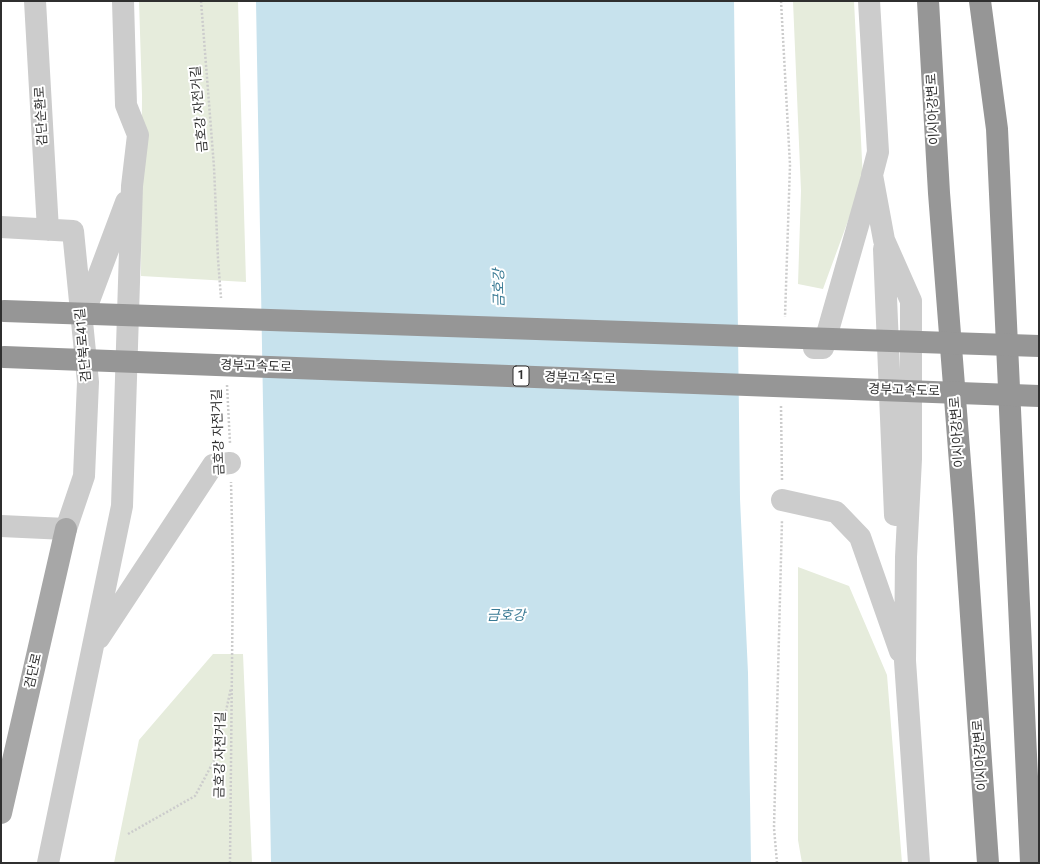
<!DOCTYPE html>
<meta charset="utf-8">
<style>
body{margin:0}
#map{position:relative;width:1040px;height:864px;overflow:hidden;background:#fff;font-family:Roboto,sans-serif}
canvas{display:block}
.frame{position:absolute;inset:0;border:2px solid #2f2f2f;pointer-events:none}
</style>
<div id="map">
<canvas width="1040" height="864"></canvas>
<div class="frame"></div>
</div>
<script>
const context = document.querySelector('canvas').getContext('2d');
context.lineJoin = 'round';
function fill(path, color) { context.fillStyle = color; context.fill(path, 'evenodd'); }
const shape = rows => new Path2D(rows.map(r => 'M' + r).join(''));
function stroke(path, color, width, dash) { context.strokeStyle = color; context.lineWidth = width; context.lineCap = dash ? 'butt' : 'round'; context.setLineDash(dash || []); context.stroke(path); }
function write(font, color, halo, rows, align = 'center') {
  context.font = font + ' Roboto,"Noto Sans KR",sans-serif'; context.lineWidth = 4; context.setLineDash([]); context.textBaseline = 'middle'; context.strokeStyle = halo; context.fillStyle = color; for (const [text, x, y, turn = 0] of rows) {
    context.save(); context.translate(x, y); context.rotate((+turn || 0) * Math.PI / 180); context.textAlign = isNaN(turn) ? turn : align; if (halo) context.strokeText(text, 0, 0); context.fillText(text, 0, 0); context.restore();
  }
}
fill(shape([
 [139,1,238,1,246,282,141,276,142,95],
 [793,1,854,1,863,180,823,289,798,284,801,191],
 [798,567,849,586,887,675,902,863,802,863,798,840],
 [213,654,243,654,252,863,114,863,139,740]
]), '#e6ecdc');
fill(shape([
 [256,1,734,1,740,499,748,673,751,863,271,863]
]), '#c7e2ed');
stroke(shape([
 [201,1,214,167,218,259,221,298],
 [781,1,790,165,785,317],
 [227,385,230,443],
 [781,406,782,481],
 [128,834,195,796,216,757,231,688],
 [230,863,233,565,231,482],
 [777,863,774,828,782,520]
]), '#ccc', 2.5, [2, 2]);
stroke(shape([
 [35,1,48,230],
 [869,1,878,152,872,175,884,240,911,301,911,459,906,557,905,661,919,863],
 [1,227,73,231,88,382,84,476,66,529,1,526],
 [884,249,895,515],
 [84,314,126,202],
 [814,348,823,348,871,180],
 [782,500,836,512,860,537,900,651],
 [99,638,213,465,230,463],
 [48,863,122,506,132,186,138,135,126,105,123,1]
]), '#ccc', 22);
stroke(shape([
 [1,813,66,529]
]), '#a7a7a7', 22);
stroke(shape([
 [928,1,939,193,964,514,988,863],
 [980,1,997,129,1031,863]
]), '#969696', 22);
stroke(shape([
 [4,311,1039,346],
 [4,357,1039,396]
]), '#969696', 22);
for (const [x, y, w] of [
 [521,376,16]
]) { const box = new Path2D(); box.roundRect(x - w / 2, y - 10, w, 20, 3); context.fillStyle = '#fff'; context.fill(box); stroke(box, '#2f2f2f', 1); }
write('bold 12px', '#2f2f2f', null, [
 ["1",521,376]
]);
write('13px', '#2f2f2f', '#fff', [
 ["금호강 자전거길",200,109,-95],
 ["이시아강변로",934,109,-93],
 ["검단순환로",42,116,-93],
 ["검단북로41길",84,345,-95],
 ["경부고속도로",256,367,2],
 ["경부고속도로",580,379,2],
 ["경부고속도로",904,391,2],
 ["금호강 자전거길",219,432,-92],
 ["이시아강변로",958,432,-94],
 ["검단로",34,671,-77],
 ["금호강 자전거길",221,755,-89],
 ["이시아강변로",981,755,-94]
]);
write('italic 14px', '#397a94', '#fff', [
 ["금호강",500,288,-91],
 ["금호강",506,616]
]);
</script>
